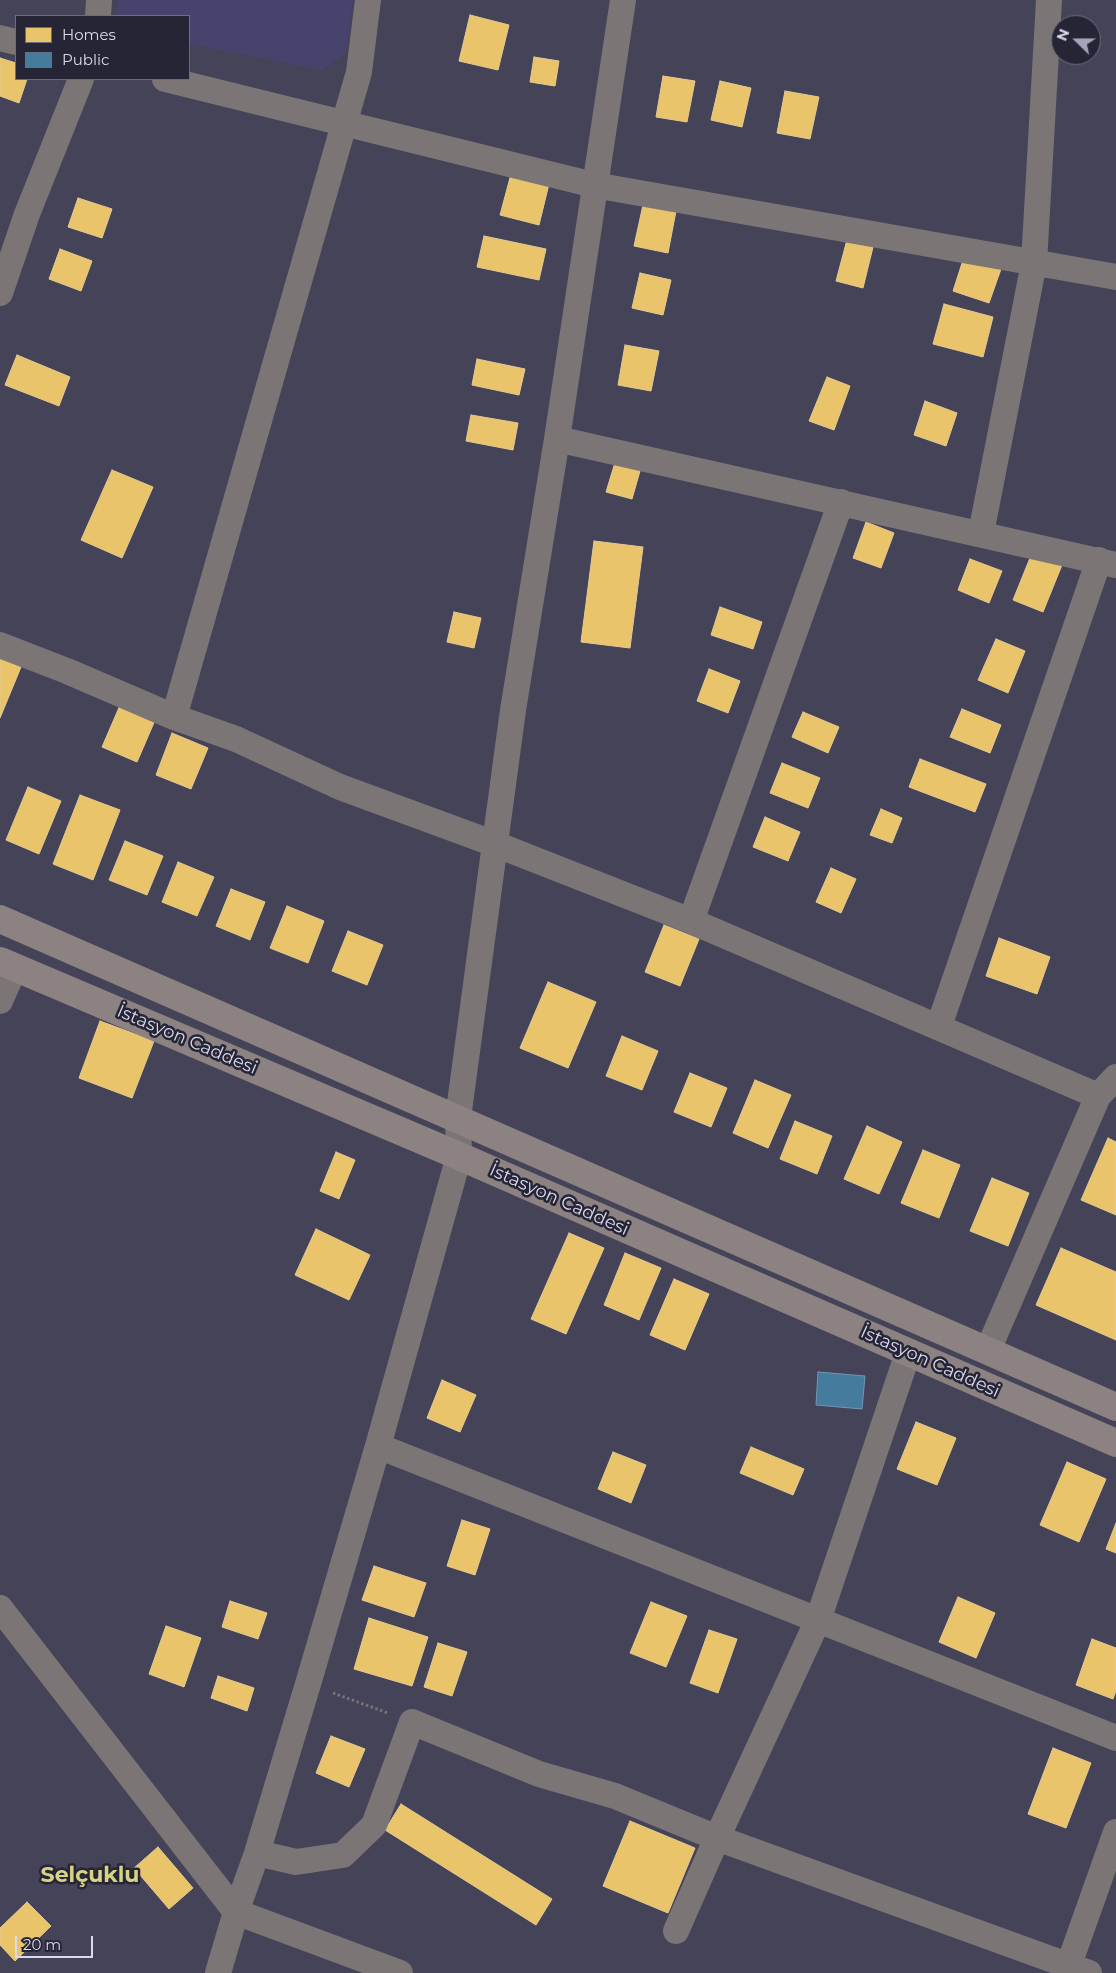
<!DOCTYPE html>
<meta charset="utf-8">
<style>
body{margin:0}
#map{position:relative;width:1116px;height:1973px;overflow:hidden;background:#454358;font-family:Montserrat,sans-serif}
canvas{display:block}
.legend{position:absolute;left:15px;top:15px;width:175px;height:65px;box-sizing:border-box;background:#262536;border:1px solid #6e6d80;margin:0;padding:6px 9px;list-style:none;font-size:15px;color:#dad9f0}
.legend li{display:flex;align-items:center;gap:10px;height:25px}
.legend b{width:25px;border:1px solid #6e6d80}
.north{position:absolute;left:1051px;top:15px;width:50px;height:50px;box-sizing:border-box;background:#262536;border:1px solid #6e6d80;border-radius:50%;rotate:292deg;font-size:14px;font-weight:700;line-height:20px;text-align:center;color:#dad9f0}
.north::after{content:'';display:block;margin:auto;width:18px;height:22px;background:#a6a4bb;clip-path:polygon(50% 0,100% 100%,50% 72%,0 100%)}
.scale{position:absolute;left:15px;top:1936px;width:78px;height:22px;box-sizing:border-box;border:2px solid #dad9f0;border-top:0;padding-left:6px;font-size:15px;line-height:18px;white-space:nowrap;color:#dad9f0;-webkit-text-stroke:4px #262536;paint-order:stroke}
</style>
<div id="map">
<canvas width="1116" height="1973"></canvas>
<ul class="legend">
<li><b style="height:14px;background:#e9c46a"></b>Homes</li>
<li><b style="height:14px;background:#457b9d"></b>Public</li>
</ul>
<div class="north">N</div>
<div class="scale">20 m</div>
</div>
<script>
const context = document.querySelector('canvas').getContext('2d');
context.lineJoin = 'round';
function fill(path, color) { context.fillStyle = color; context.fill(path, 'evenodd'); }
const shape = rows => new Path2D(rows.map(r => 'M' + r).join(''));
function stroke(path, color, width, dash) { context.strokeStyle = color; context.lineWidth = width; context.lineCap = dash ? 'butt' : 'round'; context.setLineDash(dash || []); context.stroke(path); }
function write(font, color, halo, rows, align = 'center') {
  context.font = font + ' Montserrat,sans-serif'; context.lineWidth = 5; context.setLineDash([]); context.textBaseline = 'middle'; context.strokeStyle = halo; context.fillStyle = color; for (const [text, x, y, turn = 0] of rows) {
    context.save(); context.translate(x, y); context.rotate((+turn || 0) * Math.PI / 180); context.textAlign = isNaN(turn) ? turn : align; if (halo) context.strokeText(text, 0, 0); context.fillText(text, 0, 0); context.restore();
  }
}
fill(shape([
 [117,0,353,0,346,53,322,70,189,44,189,16,116,16]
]), '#46436c');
const homes = shape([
 [470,15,509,25,498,70,459,61,470,15],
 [534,57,559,61,555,86,530,82,534,57],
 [0,58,16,63,16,79,27,79,19,103,0,96,0,58],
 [663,76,695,81,687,122,656,117,663,76],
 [720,81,751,88,742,127,711,120,720,81],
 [785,91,819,97,810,139,777,133,785,91],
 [511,174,549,184,539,225,500,215,511,174],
 [78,198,112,209,102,238,68,227,78,198],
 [643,205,676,211,668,253,634,246,643,205],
 [484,236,546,249,539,280,477,267,484,236],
 [848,236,874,243,863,288,836,281,848,236],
 [60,249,92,261,81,291,49,279,60,249],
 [964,257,1001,269,989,303,953,291,964,257],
 [640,273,671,280,663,315,632,308,640,273],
 [944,304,993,317,983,357,933,344,944,304],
 [625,345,659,351,651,391,618,385,625,345],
 [17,355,70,377,59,406,5,385,17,355],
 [477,359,525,369,519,395,472,385,477,359],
 [827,377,850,386,834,430,809,421,827,377],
 [925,401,957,413,946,446,914,435,925,401],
 [471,415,518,423,513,450,466,441,471,415],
 [617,456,642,464,632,499,606,492,617,456],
 [112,470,153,487,122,558,81,540,112,470],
 [866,522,894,533,881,568,853,558,866,522],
 [594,541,643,547,630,648,581,642,594,541],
 [1032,553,1062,565,1043,612,1013,600,1032,553],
 [970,559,1002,571,989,603,958,590,970,559],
 [720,607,762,622,753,649,711,635,720,607],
 [454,612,481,618,474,648,447,642,454,612],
 [996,639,1025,651,1008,693,978,680,996,639],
 [0,658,21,667,0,718,0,658],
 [709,669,740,681,728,713,697,701,709,669],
 [124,696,159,711,137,762,102,747,124,696],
 [962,709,1001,725,990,753,950,737,962,709],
 [803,712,839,727,828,753,792,737,803,712],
 [172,733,208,748,191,789,156,775,172,733],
 [920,759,986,784,975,812,909,787,920,759],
 [782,763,820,778,808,808,770,793,782,763],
 [28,787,61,801,39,854,6,840,28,787],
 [80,795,120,810,93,880,53,864,80,795],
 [881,809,902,818,892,843,870,835,881,809],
 [765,817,800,832,788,861,753,847,765,817],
 [125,841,163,856,147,895,109,880,125,841],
 [178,862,214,877,197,916,162,902,178,862],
 [831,868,856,879,841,913,816,902,831,868],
 [231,889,265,902,250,940,216,926,231,889],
 [287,906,324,921,308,963,270,948,287,906],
 [664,925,699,939,680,986,645,972,664,925],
 [348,931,383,945,367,985,332,971,348,931],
 [999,938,1050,957,1037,994,986,976,999,938],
 [548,982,596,1002,568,1068,520,1048,548,982],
 [100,1021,154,1041,132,1098,79,1078,100,1021],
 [622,1036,658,1051,642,1090,606,1076,622,1036],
 [690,1073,727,1088,711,1127,674,1112,690,1073],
 [755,1080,791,1095,768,1148,733,1133,755,1080],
 [795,1121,832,1136,817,1174,780,1159,795,1121],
 [867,1126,902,1142,879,1194,844,1179,867,1126],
 [1108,1138,1116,1142,1116,1215,1081,1200,1108,1138],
 [923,1150,960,1165,939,1218,901,1203,923,1150],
 [336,1152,355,1160,339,1199,320,1191,336,1152],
 [992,1178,1029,1193,1008,1246,970,1231,992,1178],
 [316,1229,370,1255,349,1300,295,1275,316,1229],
 [569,1233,604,1248,566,1334,531,1319,569,1233],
 [1061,1248,1116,1272,1116,1340,1036,1305,1061,1248],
 [625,1253,661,1268,639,1320,604,1305,625,1253],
 [674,1279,709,1294,685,1350,650,1335,674,1279],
 [442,1380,476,1395,460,1432,427,1418,442,1380],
 [916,1422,956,1438,937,1485,897,1469,916,1422],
 [751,1447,804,1469,793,1495,740,1473,751,1447],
 [613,1452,646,1465,631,1503,598,1489,613,1452],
 [1067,1462,1106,1479,1079,1542,1040,1525,1067,1462],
 [462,1520,490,1529,475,1575,447,1566,462,1520],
 [1116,1523,1116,1553,1106,1549,1116,1523],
 [374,1566,426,1583,414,1617,362,1600,374,1566],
 [958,1597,995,1613,976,1658,939,1642,958,1597],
 [230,1601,267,1613,258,1639,222,1627,230,1601],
 [651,1602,687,1616,666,1667,630,1653,651,1602],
 [369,1618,428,1637,412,1686,354,1669,369,1618],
 [166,1626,201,1638,184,1687,149,1674,166,1626],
 [709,1630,737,1639,718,1693,690,1683,709,1630],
 [1092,1639,1116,1648,1116,1691,1113,1699,1076,1685,1092,1639],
 [438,1643,467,1652,452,1696,424,1687,438,1643],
 [218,1676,254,1688,247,1711,211,1698,218,1676],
 [331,1736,365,1749,349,1787,316,1773,331,1736],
 [1053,1748,1091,1763,1066,1828,1028,1814,1053,1748],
 [401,1804,552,1899,536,1925,385,1830,401,1804],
 [630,1821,695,1848,668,1913,603,1886,630,1821],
 [158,1847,193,1888,169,1909,134,1868,158,1847],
 [27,1902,51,1926,15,1961,0,1945,0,1928,27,1902]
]);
fill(homes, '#e9c46a');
stroke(homes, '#e4ca92', 1);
const public = shape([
 [818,1372,865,1376,862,1409,816,1405,818,1372]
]);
fill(public, '#457b9d');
stroke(public, '#7297b6', 1);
stroke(shape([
 [333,1693,388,1713]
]), '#777378', 3, [2.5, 2.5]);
stroke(shape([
 [98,16,99,0],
 [0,38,16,42],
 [165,79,594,185,1116,277],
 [0,293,27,214,81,79],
 [557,439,1116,565],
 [981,533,1034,263,1049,0],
 [0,645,67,671,174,717,236,739,340,787,495,844,691,921,1098,1096,988,1350],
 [174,717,359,72,368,0],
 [691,921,841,502],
 [0,1001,15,967],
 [939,1026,1099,560],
 [1098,1096,1116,1077],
 [378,1446,1116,1738],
 [0,1608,236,1912,400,1973],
 [257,1853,296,1862,343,1855,374,1825,412,1722,539,1774,615,1796,717,1838,1089,1973],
 [676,1931,717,1838,818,1620,908,1353],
 [218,1973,236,1912,257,1853,308,1684,378,1446,459,1156,458,1118,513,710,557,439,623,0],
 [1066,1973,1116,1832]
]), '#7b7576', 26);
stroke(shape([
 [0,919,1116,1407],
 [0,961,459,1156,1116,1443]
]), '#8b8281', 28);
write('18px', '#dad9f0', '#262536', [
 ["İstasyon Caddesi",187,1040,23],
 ["İstasyon Caddesi",559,1200,24],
 ["İstasyon Caddesi",930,1362,24]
]);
write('bold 22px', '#d6d385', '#262536', [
 ["Selçuklu",90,1876]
]);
</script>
